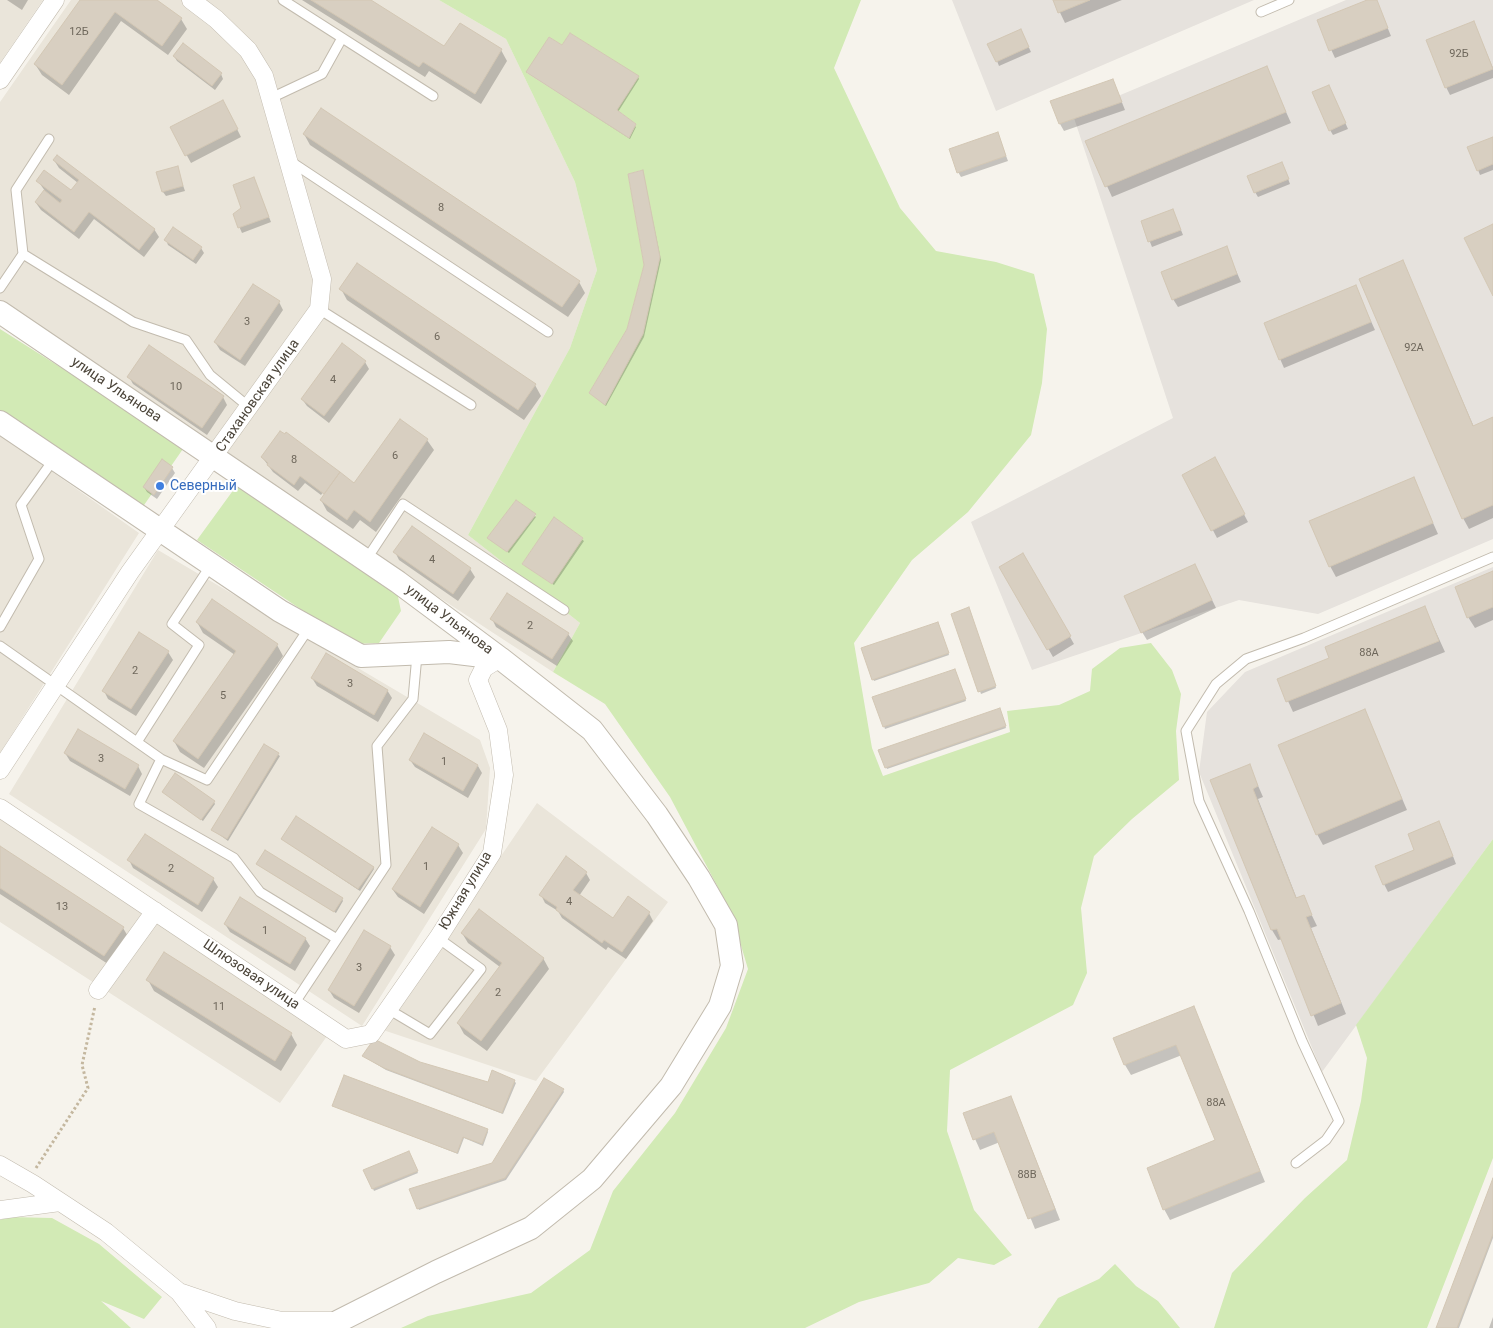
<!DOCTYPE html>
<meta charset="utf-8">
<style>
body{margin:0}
canvas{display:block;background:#f6f3ec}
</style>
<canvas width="1493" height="1328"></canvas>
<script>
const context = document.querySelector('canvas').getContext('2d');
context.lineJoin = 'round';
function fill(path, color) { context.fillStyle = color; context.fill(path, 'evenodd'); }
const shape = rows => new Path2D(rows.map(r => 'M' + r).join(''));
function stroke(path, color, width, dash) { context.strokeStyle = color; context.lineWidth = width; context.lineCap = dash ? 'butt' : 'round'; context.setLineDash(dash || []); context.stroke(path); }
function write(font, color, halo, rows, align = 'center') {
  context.font = font + ' Roboto,sans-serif'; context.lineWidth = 4; context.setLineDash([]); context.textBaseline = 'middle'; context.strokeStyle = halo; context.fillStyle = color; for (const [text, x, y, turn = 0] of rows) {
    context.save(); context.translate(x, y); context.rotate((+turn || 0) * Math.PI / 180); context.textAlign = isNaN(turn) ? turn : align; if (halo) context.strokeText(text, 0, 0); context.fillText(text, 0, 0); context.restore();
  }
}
fill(shape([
 [0,0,43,0,0,63],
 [71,0,439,0,506,39,575,182,597,270,570,348,468,535,580,623,553,672,353,541,0,305,0,102],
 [0,435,139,533,0,753],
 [158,550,480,740,490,768,486,829,362,1026,9,794],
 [537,803,668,902,536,1081,383,1030],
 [0,819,327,1036,280,1103,0,922]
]), '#eae5da');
fill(shape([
 [952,0,1254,0,996,111],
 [1346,0,1493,0,1493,539,1318,614,1239,600,1032,670,971,522,1173,418,1073,115],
 [1493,567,1493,839,1322,1072,1199,772,1207,712,1245,672]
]), '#e6e2dd');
fill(shape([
 [439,0,861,0,834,68,900,208,936,251,996,262,1034,274,1047,329,1042,383,1031,435,968,512,912,560,854,643,872,748,883,776,1010,732,1007,711,1059,705,1090,691,1092,669,1120,648,1151,643,1172,670,1181,694,1176,731,1179,780,1132,819,1094,856,1081,908,1087,973,1073,1005,950,1070,947,1131,974,1210,1012,1255,994,1265,958,1258,929,1283,859,1302,805,1328,401,1328,428,1316,531,1293,590,1250,613,1191,675,1113,726,1028,748,969,731,912,670,797,605,704,553,672,580,623,468,535,570,348,597,270,575,182,506,39],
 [570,33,638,76,617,110,636,124,629,138,527,73,549,37,562,45],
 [642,170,660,257,643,334,605,405,589,393,627,329,644,265,628,174],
 [516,500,536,515,507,552,488,538],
 [554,518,583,538,552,584,522,564],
 [0,329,185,446,142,508,0,411],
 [237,485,397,592,401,611,379,643,353,644,197,540],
 [1493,839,1493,1158,1427,1328,1214,1328,1232,1273,1305,1198,1347,1160,1361,1101,1367,1058,1356,1025],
 [9,1217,52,1218,99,1244,162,1297,144,1319,101,1301,131,1328,0,1328,0,1220],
 [1115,1264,1136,1286,1158,1301,1180,1328,1038,1328,1058,1298,1099,1279]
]), '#d2eab5');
fill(shape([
 [7,0,28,0,22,10],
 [81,0,155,0,181,19,187,29,168,55,121,21,69,95,42,75,35,64],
 [302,0,369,0,445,47,501,50,507,61,481,104,429,71,425,77],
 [1054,0,1122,0,1065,23],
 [1370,0,1376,0,1391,36,1335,58,1318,21],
 [1474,23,1493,68,1493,78,1450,95,1446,87],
 [1023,35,1031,52,999,66,997,61],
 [562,47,638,77,639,79,618,112,636,127,630,139,529,74,528,72],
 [174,56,221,74,223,79,215,90,177,61],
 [1266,67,1291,123,1112,197,1087,142],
 [1113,80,1125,110,1064,131,1060,124],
 [1331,91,1348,129,1333,135,1330,130],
 [227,109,241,137,191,163,172,128],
 [304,134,579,282,585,293,568,317,310,145],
 [998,134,1008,161,961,177,958,172],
 [1493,138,1493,170,1480,175,1478,170],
 [54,160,154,229,159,237,144,257,94,219,79,239,41,210,36,203,45,191,38,181,71,192,78,183,59,168],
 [177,168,185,191,166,196,163,192],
 [1284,168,1290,184,1258,197,1255,192],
 [643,173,661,260,644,337,606,406,590,393,628,330,645,265],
 [256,184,271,222,242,233,234,215,243,209],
 [1173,210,1183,235,1152,247,1142,222],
 [166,240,201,248,204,253,196,264,168,245],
 [1226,248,1241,282,1178,307,1173,299],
 [1402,262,1474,427,1493,419,1493,518,1469,529,1463,518],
 [1355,286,1375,330,1284,368,1265,324],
 [341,289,535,385,541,396,524,420,347,300],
 [279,302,283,310,245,366,220,350,215,342],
 [365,362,369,369,329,423,307,406,302,399],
 [129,377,223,397,227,405,207,435,133,384],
 [400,421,427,440,434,450,376,532,360,520,353,529,327,511,321,500,339,475,338,473,321,495,305,483,298,491,273,472,262,457,287,434,355,485],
 [1219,467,1248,522,1217,538,1184,475],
 [172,468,175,473,157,499,147,492,144,487],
 [1413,478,1438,534,1336,577,1330,566],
 [517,502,536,517,509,553,490,540],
 [554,519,584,541,554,585,525,566],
 [412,527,470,569,475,577,458,601,399,560,395,552],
 [1023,554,1074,644,1053,657,1001,567],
 [1195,565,1216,608,1147,640,1142,632],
 [1493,572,1493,620,1475,628,1468,617],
 [1425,608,1445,652,1293,712,1278,679,1331,659],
 [970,611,996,688,981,694,953,614],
 [492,619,568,634,573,641,557,666,496,627],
 [197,622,277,645,283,656,204,768,180,752,174,741,235,655,203,633],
 [939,625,949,655,874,681,873,679],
 [168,652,173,660,136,716,108,699,104,691],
 [956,672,966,701,885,729,874,698],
 [312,678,387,690,392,698,378,722,317,686],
 [1364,710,1407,810,1323,845,1317,834],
 [1000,712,1006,728,887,769,886,767],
 [264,746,280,756,228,841,213,830],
 [65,753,138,766,142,774,130,796,70,761],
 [410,760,478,766,482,773,468,798,415,767],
 [1249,765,1263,797,1258,799,1297,899,1303,897,1317,926,1311,928,1346,1014,1318,1026,1283,939,1278,940,1272,930],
 [163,792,214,802,215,804,203,821],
 [1443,830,1456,864,1388,892,1384,884,1416,851],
 [145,836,213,879,218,887,202,912,133,868,129,860],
 [282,839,373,867,374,869,360,891],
 [458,845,463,853,424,914,398,897,393,890],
 [0,847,123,928,129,938,111,966,0,894],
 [257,864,342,899,343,901,336,913],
 [586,873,590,880,579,896,613,920,649,913,653,921,626,959,608,947,606,950,562,918,558,911,545,903,541,895],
 [225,924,305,938,310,946,295,971,230,932],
 [462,933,543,958,549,969,487,1051,464,1034,458,1023,500,967,468,943],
 [390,947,395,955,359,1013,334,998,329,990],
 [164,954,291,1034,297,1045,281,1071,154,991,148,980],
 [1193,1007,1265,1182,1170,1220,1164,1209,1216,1141,1182,1055,1131,1075,1125,1065],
 [363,1056,420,1063,488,1083,514,1081,516,1083,503,1114,386,1070],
 [563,1090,564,1092,506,1180,419,1210,418,1208,493,1164],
 [1011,1097,1060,1220,1035,1229,1000,1142,980,1150,964,1114],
 [333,1105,487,1130,488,1132,483,1146,464,1138,458,1154],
 [408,1152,418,1173,374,1191,365,1171],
 [1493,1182,1493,1238,1459,1328,1437,1328],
 [1493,1317,1493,1328,1489,1328]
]), '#0003');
const building = shape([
 [80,0,157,0,182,18,162,46,115,12,62,85,34,64,80,0],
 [311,0,371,0,444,46,460,23,502,49,475,94,423,62,419,67,311,0],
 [1053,0,1090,0,1058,13,1053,0],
 [1367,0,1377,0,1388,28,1329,51,1317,20,1367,0],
 [1474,21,1493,69,1445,88,1426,40,1474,21],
 [1021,29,1029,47,996,62,987,44,1021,29],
 [570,33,639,76,617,110,636,124,629,138,526,72,549,37,562,45,570,33],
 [183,43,222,73,212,86,173,56,183,43],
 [1267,66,1286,112,1105,187,1085,141,1267,66],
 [1113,79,1122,102,1059,124,1050,101,1113,79],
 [1329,85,1346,123,1329,131,1312,92,1329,85],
 [223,100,238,129,185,156,170,127,223,100],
 [321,108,580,281,562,307,303,134,321,108],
 [998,132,1006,156,957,173,949,149,998,132],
 [1493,137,1493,164,1477,171,1467,147,1493,137],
 [57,155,155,229,139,250,89,212,74,232,35,202,44,190,60,203,62,200,36,181,44,170,71,190,79,180,53,160,57,155],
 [1282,162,1289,179,1254,193,1247,176,1282,162],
 [178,166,183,186,162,192,156,172,178,166],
 [643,170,660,257,643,334,605,405,589,393,627,329,644,265,628,174,643,170],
 [254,177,269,217,238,228,233,214,241,208,233,185,254,177],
 [1173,209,1181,230,1148,242,1141,221,1173,209],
 [1493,224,1493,296,1464,238,1493,224],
 [173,227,202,247,193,260,164,240,173,227],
 [1227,246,1237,274,1172,300,1161,272,1227,246],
 [1403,260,1473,426,1493,417,1493,505,1462,519,1359,279,1403,260],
 [357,263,536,384,518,410,339,289,357,263],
 [253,284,280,301,240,360,214,342,253,284],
 [1356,285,1371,322,1279,360,1264,323,1356,285],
 [342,343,366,361,324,416,301,399,342,343],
 [149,345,224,396,202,428,127,377,149,345],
 [400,419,428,439,370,522,354,510,347,520,320,500,340,472,354,483,400,419],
 [280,431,285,434,286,432,340,472,324,494,300,476,294,485,267,465,268,463,261,457,280,431],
 [1215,457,1245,514,1211,531,1182,475,1215,457],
 [162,459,173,467,154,495,143,487,162,459],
 [1414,477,1433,523,1329,567,1309,521,1414,477],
 [516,500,536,514,507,552,487,538,516,500],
 [554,517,583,538,552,584,522,564,554,517],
 [412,526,471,568,453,594,393,552,412,526],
 [1023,553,1071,636,1047,650,999,567,1023,553],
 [1195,564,1212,600,1141,633,1124,596,1195,564],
 [1493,571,1493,607,1467,618,1455,587,1493,571],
 [507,593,569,633,552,659,490,619,507,593],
 [212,599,278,644,198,759,173,741,236,651,196,622,212,599],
 [1425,606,1439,641,1286,702,1277,679,1329,658,1325,647,1425,606],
 [969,607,996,686,978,692,951,614,969,607],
 [938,622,949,653,872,680,861,648,938,622],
 [139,632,169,651,131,709,102,691,139,632],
 [326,653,388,690,374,715,311,678,326,653],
 [955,669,966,699,883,727,872,697,955,669],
 [1000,708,1006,726,885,768,878,750,1000,708],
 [1365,709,1402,799,1316,835,1278,745,1365,709],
 [78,729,139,765,125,789,64,753,78,729],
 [424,733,478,765,463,791,409,760,424,733],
 [264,744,279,753,227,839,211,830,264,744],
 [1250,764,1258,786,1253,789,1296,898,1304,895,1312,915,1306,917,1341,1003,1311,1016,1277,929,1271,930,1210,780,1250,764],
 [175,773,215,801,201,820,162,792,175,773],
 [296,816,374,867,358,889,281,839,296,816],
 [1439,821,1453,856,1383,885,1375,866,1414,850,1408,834,1439,821],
 [432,827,459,844,420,907,392,889,432,827],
 [145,834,214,878,198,905,127,860,145,834],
 [0,846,124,927,104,956,0,888,0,846],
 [265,850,343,898,334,912,256,864,265,850],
 [566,856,587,872,573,890,613,918,628,896,650,912,622,952,604,940,602,943,556,910,557,907,539,895,566,856],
 [240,897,306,938,290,964,224,924,240,897],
 [479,909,544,958,481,1041,457,1023,502,963,461,933,479,909],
 [364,930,391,946,354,1006,328,990,364,930],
 [164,952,292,1033,275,1061,146,980,164,952],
 [1194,1006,1260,1171,1163,1210,1147,1168,1215,1140,1176,1045,1124,1065,1113,1038,1194,1006],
 [374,1039,420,1062,488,1082,492,1070,515,1080,502,1113,384,1068,362,1056,374,1039],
 [344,1075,488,1129,482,1144,463,1137,457,1153,332,1106,344,1075],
 [544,1078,564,1089,505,1178,417,1209,409,1189,492,1163,544,1078],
 [1011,1096,1055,1209,1028,1219,994,1132,973,1140,963,1113,1011,1096],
 [409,1151,418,1171,372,1189,363,1170,409,1151],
 [1493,1178,1493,1234,1457,1328,1436,1328,1493,1178]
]);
fill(building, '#d8cfc1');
stroke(building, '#d3c7b4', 1);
const service = shape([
 [283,0,433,96],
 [1261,12,1289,0],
 [271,98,322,74,342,38],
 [290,161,548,332],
 [23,254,16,190,49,139],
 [0,288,23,254,133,322,186,340,210,375,249,407],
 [319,309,471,405],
 [366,560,403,504,564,610],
 [0,627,39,559,21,505,54,459],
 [0,646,161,759,139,804,234,858,260,892,337,939],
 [137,742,199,645,172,624,211,565],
 [161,759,207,780,309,628],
 [294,1004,386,865,377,746,413,699,417,655],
 [388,1009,430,1034,481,969,438,938],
 [1296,1163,1326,1140,1339,1121,1302,1041,1249,911,1199,801,1186,731,1216,684,1246,659,1304,638,1493,557]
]);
const minor = shape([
 [0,80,55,0],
 [0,770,130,572,319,309,322,279,264,76,248,50,216,19,191,0],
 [0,808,346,1039,371,1034,438,938,492,853,504,775,498,730,478,680,484,668,500,658],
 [98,990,155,911],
 [0,1165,33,1184,106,1232,179,1292,207,1328],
 [0,1210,60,1202],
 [179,1292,235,1311,282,1321,339,1321]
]);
const tertiary = shape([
 [0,312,398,582,500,658,592,730,657,815,699,878,726,925,732,966,720,1006,671,1086,592,1179,531,1228,436,1272,339,1321,330,1328],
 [0,422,280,611,361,656,449,652,499,658]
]);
stroke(service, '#c2bbae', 11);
stroke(minor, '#c2bbae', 19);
stroke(tertiary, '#c2bbae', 24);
stroke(shape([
 [36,1168,88,1088,82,1065,95,1006]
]), '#c4b79f', 3, [2.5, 2.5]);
stroke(service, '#fff', 9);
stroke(minor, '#fff', 18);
stroke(tertiary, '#fff', 22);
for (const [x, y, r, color] of [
 [160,486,5,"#3f7fe0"]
]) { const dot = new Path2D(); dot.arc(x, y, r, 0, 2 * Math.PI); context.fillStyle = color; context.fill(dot); stroke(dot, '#fff', 2); }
write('11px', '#6e675b', null, [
 ["12Б",79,32],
 ["92Б",1459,54],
 ["8",441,208],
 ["3",247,322],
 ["6",437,337],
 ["92А",1414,348],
 ["4",333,380],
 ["10",176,387],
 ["6",395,456],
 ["8",294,460],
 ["4",432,560],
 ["2",530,626],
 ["88А",1369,653],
 ["2",135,671],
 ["3",350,684],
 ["5",223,696],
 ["3",101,759],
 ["1",444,762],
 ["1",426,867],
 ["2",171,869],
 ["4",569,902],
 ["13",62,907],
 ["1",265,931],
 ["3",359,968],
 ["2",498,993],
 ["11",219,1007],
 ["88А",1216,1103],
 ["88В",1027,1175]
]);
write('14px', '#4b4439', '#fff', [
 ["улица Ульянова",116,390,34],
 ["Стахановская улица",258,396,-55],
 ["улица Ульянова",449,620,37],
 ["Южная улица",466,891,-59],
 ["Шлюзовая улица",251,975,34]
]);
write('14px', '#366cbe', '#fff', [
 ["Северный",170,486]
], 'left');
</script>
